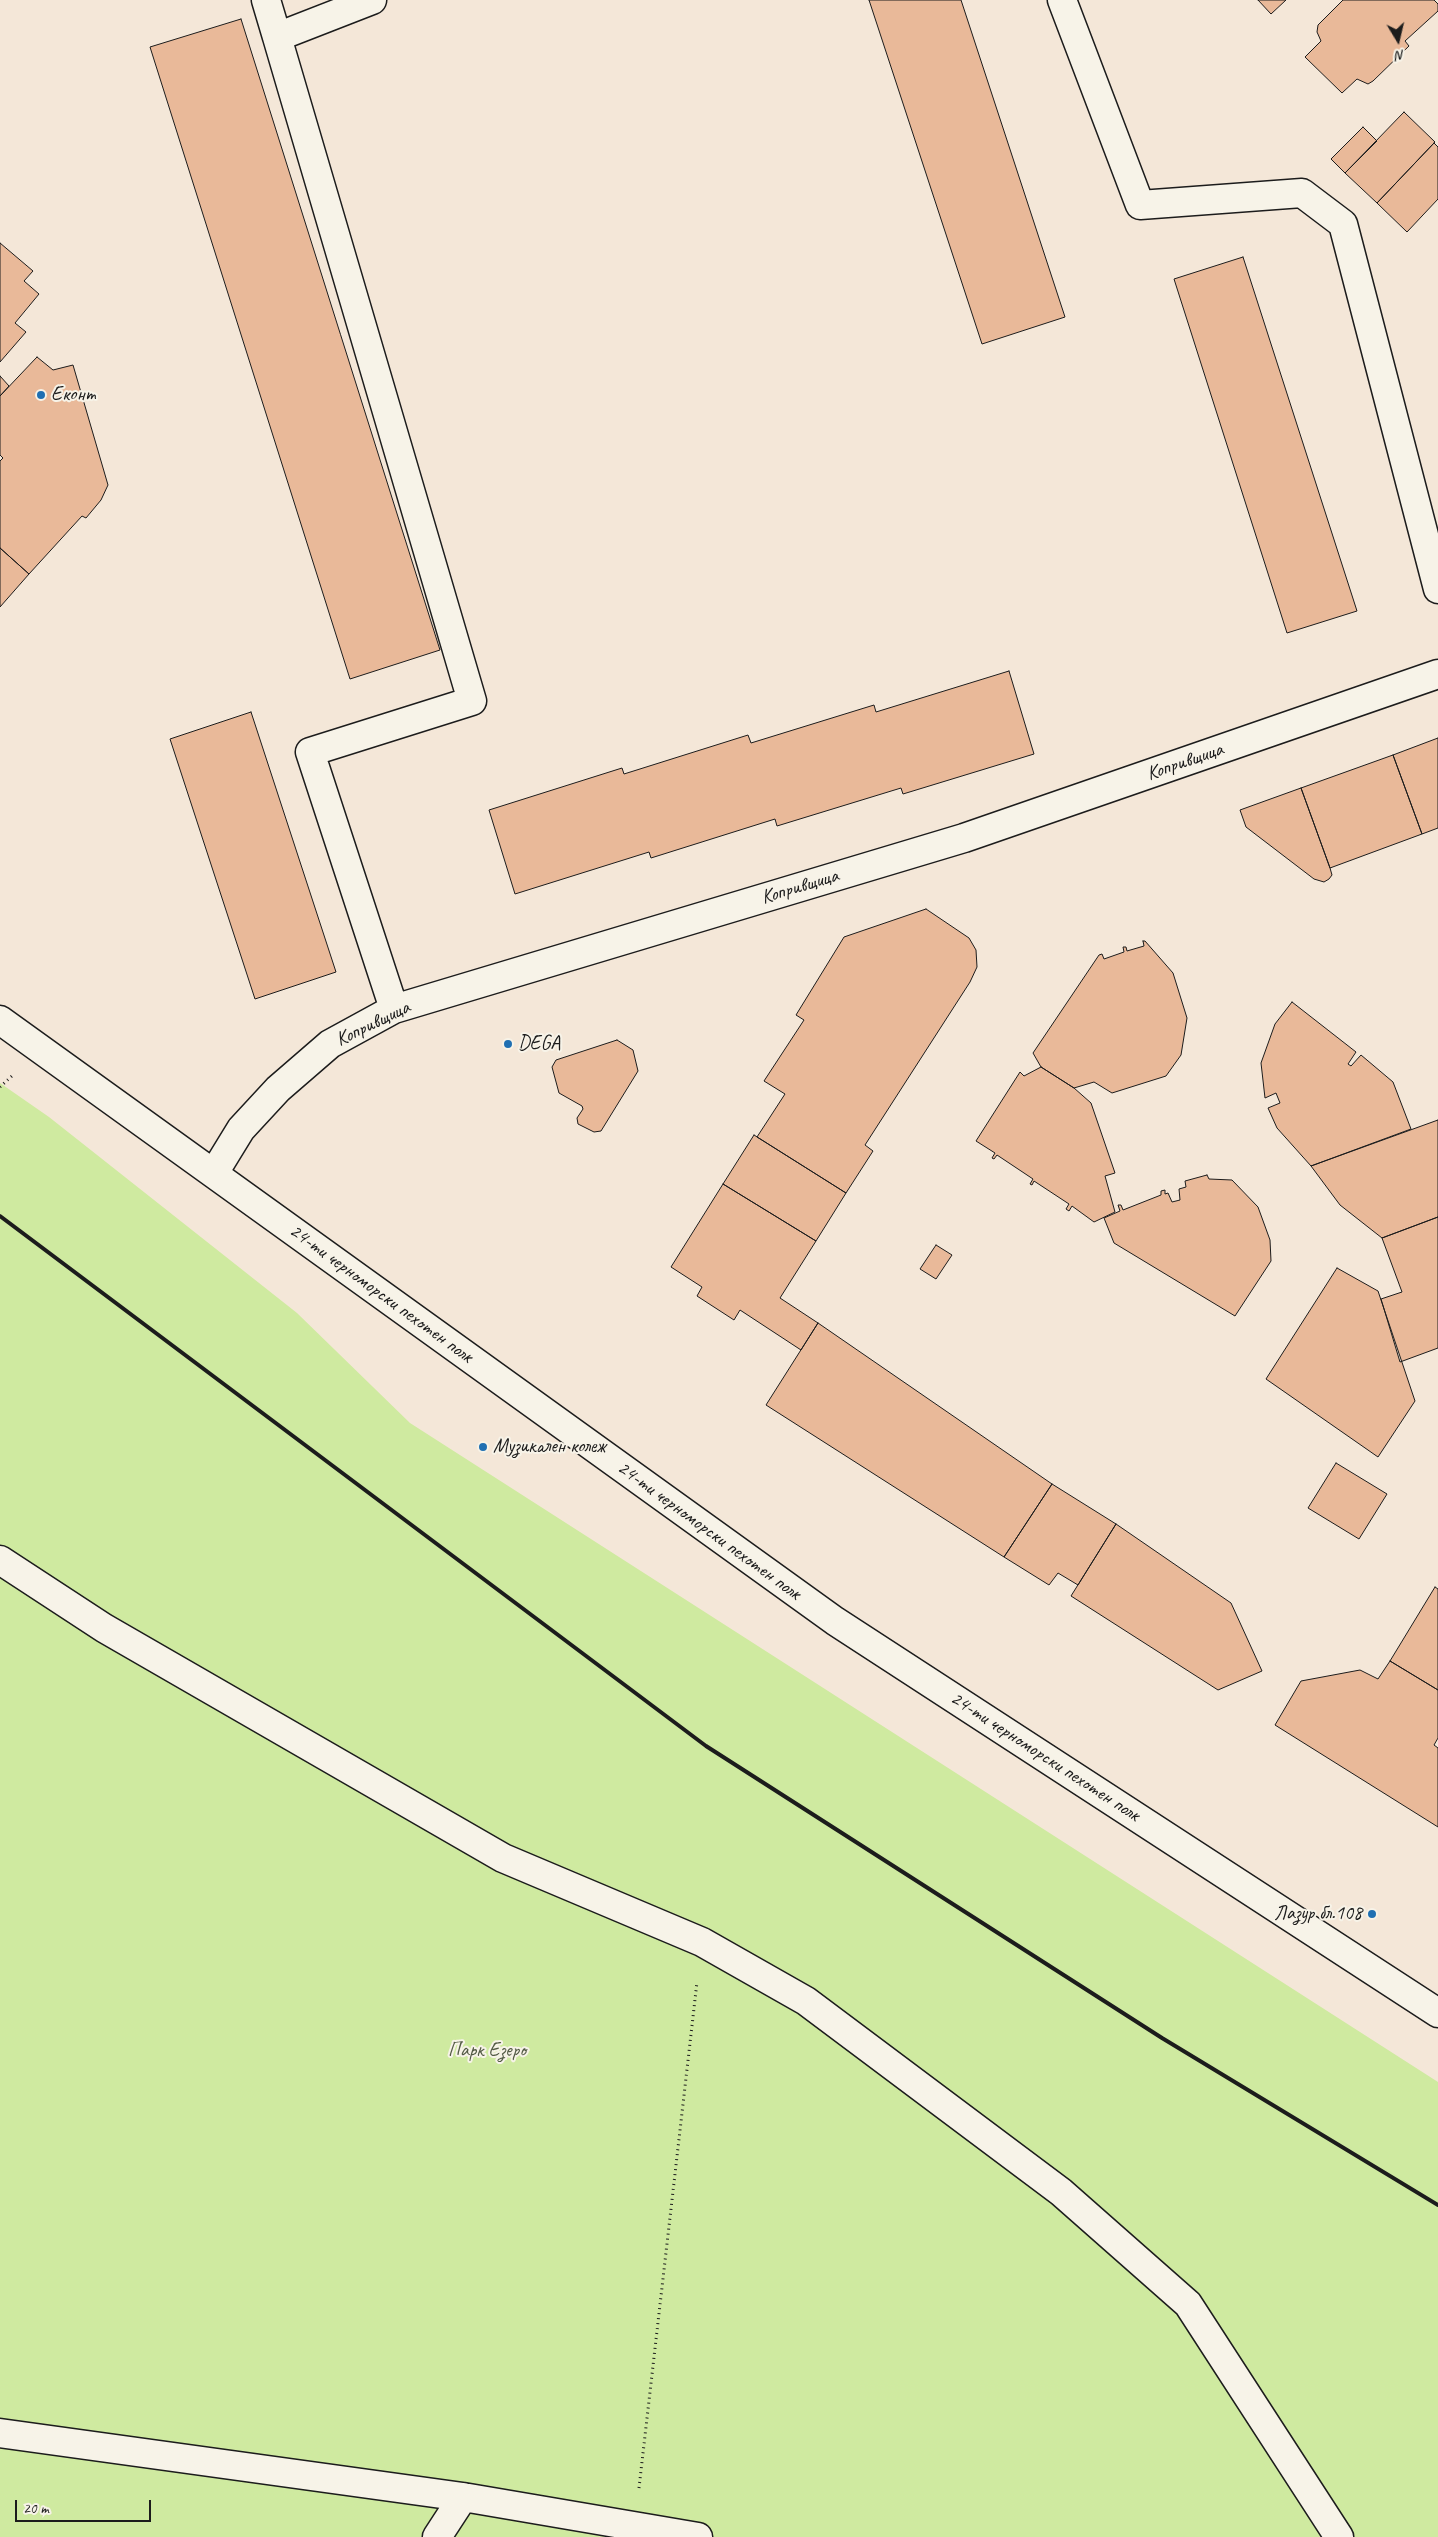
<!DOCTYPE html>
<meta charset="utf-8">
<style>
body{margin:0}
#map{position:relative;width:1438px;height:2537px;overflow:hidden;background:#f4e7d8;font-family:Caveat,sans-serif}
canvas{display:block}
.north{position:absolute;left:1373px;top:15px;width:50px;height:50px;-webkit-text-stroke:4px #f7f3e8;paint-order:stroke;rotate:171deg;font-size:14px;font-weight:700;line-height:20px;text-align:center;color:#1c1c1c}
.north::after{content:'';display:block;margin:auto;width:18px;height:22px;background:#1c1c1c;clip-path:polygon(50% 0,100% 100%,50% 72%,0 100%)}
.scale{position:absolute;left:15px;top:2500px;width:136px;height:22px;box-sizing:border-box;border:2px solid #1c1c1c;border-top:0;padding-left:6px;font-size:15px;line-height:18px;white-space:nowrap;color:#1c1c1c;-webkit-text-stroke:4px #f7f3e8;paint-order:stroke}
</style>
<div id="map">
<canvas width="1438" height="2537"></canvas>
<div class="north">N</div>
<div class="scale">20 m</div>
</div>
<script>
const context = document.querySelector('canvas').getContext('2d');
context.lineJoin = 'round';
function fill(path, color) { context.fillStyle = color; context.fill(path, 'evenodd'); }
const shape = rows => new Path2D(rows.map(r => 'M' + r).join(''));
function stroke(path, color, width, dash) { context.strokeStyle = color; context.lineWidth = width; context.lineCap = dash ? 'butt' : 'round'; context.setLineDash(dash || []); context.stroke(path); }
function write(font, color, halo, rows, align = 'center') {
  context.font = font + ' Caveat,sans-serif'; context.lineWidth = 4; context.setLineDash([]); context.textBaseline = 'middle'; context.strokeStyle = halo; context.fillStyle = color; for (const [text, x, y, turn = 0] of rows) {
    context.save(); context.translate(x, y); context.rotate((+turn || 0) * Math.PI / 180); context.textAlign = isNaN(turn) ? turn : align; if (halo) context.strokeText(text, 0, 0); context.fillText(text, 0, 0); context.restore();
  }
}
fill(shape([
 [0,1083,49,1117,297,1313,410,1423,1438,2082,1438,2537,0,2537]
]), '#cfeaa0');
const building = shape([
 [869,0,961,0,1065,317,982,344,869,0],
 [1258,0,1286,0,1271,14,1258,0],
 [1343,0,1434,0,1438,4,1438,11,1405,41,1409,46,1373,81,1368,84,1357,79,1342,93,1305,57,1321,41,1317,32,1318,25,1343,0],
 [241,19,440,650,350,679,150,47,241,19],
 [1404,112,1435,142,1377,203,1345,173,1404,112],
 [1363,127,1377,141,1345,173,1331,159,1363,127],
 [1434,143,1438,147,1438,199,1407,232,1377,203,1434,143],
 [0,243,33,271,24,281,39,294,15,323,26,332,0,362,0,243],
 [1243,257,1357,611,1287,633,1174,279,1243,257],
 [37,357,53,370,73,365,108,485,101,500,86,518,82,516,29,574,0,548,0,461,3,458,0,455,0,396,37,357],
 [0,376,9,386,0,396,0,376],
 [0,548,29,574,0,607,0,548],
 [1009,671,1034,754,903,794,901,788,777,826,775,819,651,858,649,852,515,894,489,810,622,768,624,774,748,735,751,743,874,705,876,712,1009,671],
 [251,712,336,972,255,999,170,739,251,712],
 [1438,738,1438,828,1422,834,1393,755,1438,738],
 [1393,755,1422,834,1330,868,1301,788,1393,755],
 [1301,788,1330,868,1332,875,1329,879,1324,882,1314,879,1246,827,1240,810,1301,788],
 [926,909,969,938,976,950,977,967,970,982,865,1145,873,1151,846,1193,757,1137,785,1094,764,1081,804,1020,796,1015,844,937,926,909],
 [1143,941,1145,941,1173,973,1187,1018,1181,1055,1166,1076,1112,1093,1094,1082,1074,1088,1041,1067,1033,1053,1099,955,1102,954,1104,959,1124,952,1123,947,1126,947,1127,951,1144,946,1143,941],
 [1292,1002,1356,1052,1348,1064,1351,1066,1361,1055,1393,1082,1411,1129,1311,1166,1277,1128,1268,1108,1280,1103,1276,1093,1265,1098,1261,1063,1275,1024,1292,1002],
 [617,1040,633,1050,638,1071,601,1131,594,1132,578,1124,577,1118,583,1109,582,1106,559,1093,552,1067,556,1060,617,1040],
 [1041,1067,1074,1088,1091,1103,1115,1173,1105,1176,1115,1212,1094,1222,1072,1206,1069,1211,1066,1209,1069,1204,1034,1181,1032,1185,1030,1184,1033,1179,997,1155,994,1159,992,1158,995,1153,976,1141,1020,1072,1024,1076,1041,1067],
 [1438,1120,1438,1217,1382,1238,1340,1205,1311,1166,1438,1120],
 [754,1135,846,1193,816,1241,723,1184,754,1135],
 [1207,1175,1209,1179,1232,1180,1258,1207,1270,1240,1271,1261,1235,1316,1114,1243,1104,1218,1120,1211,1118,1205,1121,1205,1123,1210,1161,1195,1161,1191,1165,1190,1165,1194,1168,1193,1172,1202,1180,1200,1179,1189,1186,1187,1185,1181,1207,1175],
 [723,1184,816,1241,780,1298,818,1323,801,1350,740,1310,734,1320,697,1296,702,1287,671,1267,723,1184],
 [1438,1217,1438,1348,1400,1362,1381,1299,1402,1292,1382,1238,1438,1217],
 [936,1245,952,1255,936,1279,920,1269,936,1245],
 [1337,1268,1378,1291,1415,1401,1378,1457,1266,1379,1337,1268],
 [818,1323,1052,1484,1004,1557,766,1405,818,1323],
 [1336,1463,1387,1494,1359,1539,1308,1508,1336,1463],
 [1052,1484,1116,1524,1078,1585,1058,1573,1049,1585,1004,1557,1052,1484],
 [1116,1524,1231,1603,1262,1671,1218,1690,1071,1596,1116,1524],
 [1435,1587,1438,1589,1438,1690,1390,1661,1435,1587],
 [1390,1661,1438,1690,1438,1738,1434,1745,1438,1748,1438,1827,1275,1725,1301,1681,1360,1670,1378,1679,1390,1661]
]);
fill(building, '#e9b999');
stroke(building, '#1c1c1c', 1);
const minor = shape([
 [266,0,277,37,372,0],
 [1062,0,1140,205,1302,193,1343,224,1438,589],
 [277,37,472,701,310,752,394,1009],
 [214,1173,241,1129,278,1089,330,1044,394,1009,964,838,1438,674],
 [0,1560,104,1628,503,1858,702,1942,806,2001,1061,2192,1188,2304,1339,2537],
 [0,2433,463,2497,698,2537],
 [437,2537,463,2497]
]);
const major = shape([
 [0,1020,835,1621,1438,2013]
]);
stroke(minor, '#1c1c1c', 31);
stroke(major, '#1c1c1c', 31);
stroke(shape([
 [0,1087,13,1075],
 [639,2488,697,1982]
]), '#1c1c1c', 3, [1, 4]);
stroke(minor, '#f7f3e8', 28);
stroke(major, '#f7f3e8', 28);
stroke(shape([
 [0,1216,706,1746,1162,2038,1438,2205]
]), '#1c1c1c', 4);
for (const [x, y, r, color] of [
 [41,395,5,"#1f6fb2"],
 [508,1044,5,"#1f6fb2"],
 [483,1447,5,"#1f6fb2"],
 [1372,1914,5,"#1f6fb2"]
]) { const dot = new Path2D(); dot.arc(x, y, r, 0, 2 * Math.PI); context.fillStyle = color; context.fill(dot); stroke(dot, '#f7f3e8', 2); }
write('20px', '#1c1c1c', '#f7f3e8', [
 ["Еконт",51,395],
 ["DEGA",518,1044],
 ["Музикален колеж",493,1447],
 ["Лазур бл.108",1362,1914,"right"]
], 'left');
write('20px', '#1c1c1c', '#f7f3e8', [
 ["Копривщица",1185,762,-19],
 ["Копривщица",800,887,-17],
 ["Копривщица",373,1024,-26],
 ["24-ти черноморски пехотен полк",381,1294,36],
 ["24-ти черноморски пехотен полк",709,1531,36],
 ["24-ти черноморски пехотен полк",1045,1757,33]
]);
write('20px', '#525a44', '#f7f3e8', [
 ["Парк Езеро",487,2051]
]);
</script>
